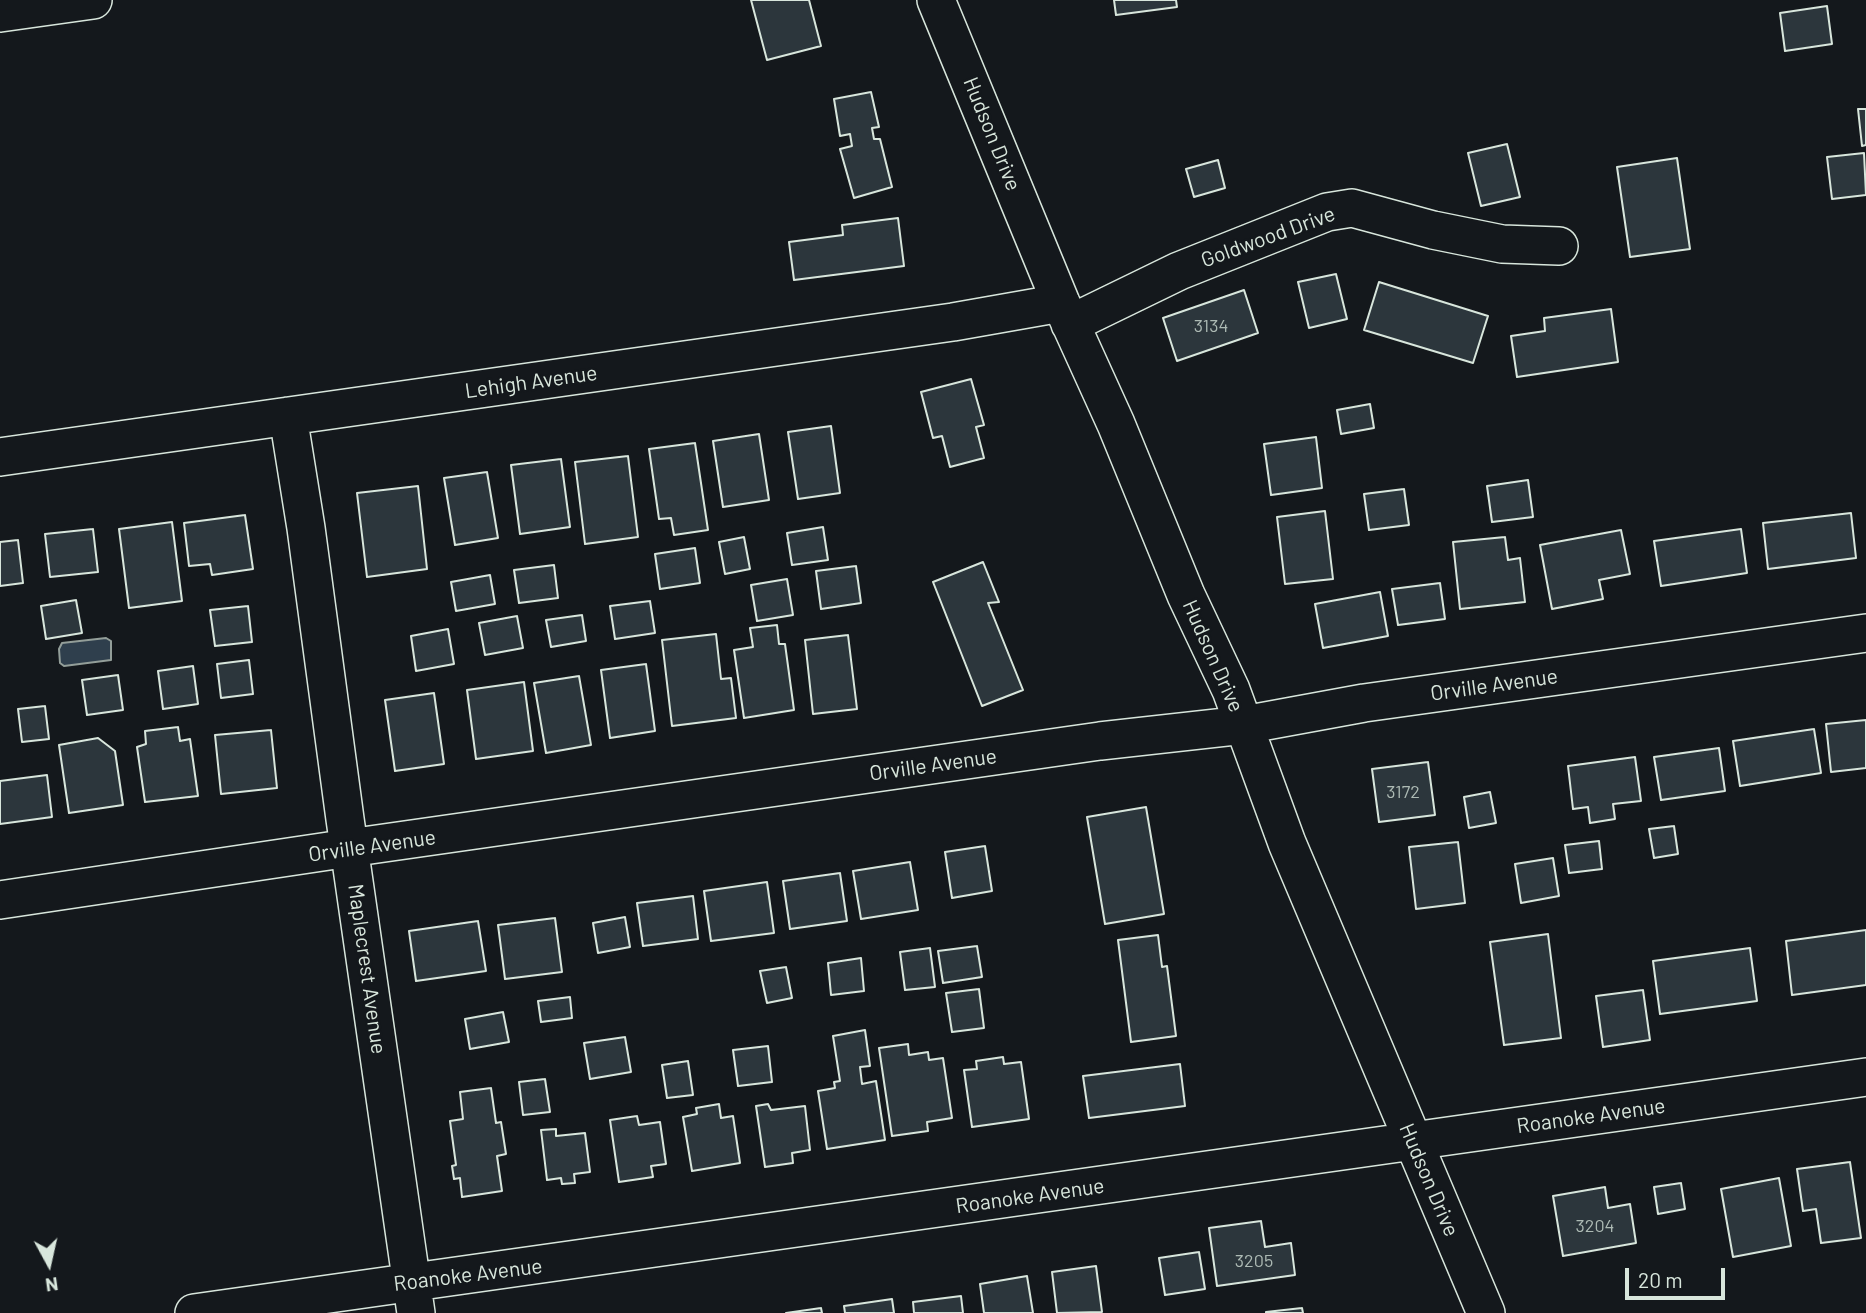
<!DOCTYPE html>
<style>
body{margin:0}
#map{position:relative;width:1866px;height:1313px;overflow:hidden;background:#14181c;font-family:Barlow,sans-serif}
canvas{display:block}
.north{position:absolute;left:14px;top:1229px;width:70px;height:70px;-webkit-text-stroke:5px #14181c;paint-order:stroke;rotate:172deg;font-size:19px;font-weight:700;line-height:28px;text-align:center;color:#d8e6dc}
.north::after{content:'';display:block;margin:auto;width:24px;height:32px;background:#d8e6dc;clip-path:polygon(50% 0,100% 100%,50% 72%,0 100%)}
.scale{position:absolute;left:1625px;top:1268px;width:100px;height:32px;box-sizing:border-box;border:4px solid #d8e6dc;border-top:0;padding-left:9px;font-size:21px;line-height:24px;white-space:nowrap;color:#d8e6dc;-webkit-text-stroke:5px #14181c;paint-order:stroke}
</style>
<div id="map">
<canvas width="1866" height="1313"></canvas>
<div class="north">N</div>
<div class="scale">20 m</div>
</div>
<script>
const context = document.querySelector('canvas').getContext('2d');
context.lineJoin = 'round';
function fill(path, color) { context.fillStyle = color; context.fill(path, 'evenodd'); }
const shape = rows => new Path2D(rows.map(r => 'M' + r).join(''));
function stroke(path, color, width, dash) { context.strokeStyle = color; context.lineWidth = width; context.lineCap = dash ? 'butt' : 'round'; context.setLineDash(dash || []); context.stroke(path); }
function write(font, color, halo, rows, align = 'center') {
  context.font = font + ' Barlow,sans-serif'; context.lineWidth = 5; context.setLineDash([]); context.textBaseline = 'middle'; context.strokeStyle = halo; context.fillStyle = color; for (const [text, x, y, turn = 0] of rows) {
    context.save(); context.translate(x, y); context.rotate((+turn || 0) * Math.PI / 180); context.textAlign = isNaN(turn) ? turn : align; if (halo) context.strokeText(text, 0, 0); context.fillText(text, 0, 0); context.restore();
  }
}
const water = shape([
 [106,638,111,641,111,660,64,666,60,663,59,649,62,643,106,638]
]);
fill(water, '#2f3f4d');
stroke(water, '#939e99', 2);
const building = shape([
 [751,0,809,0,821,46,767,60,751,0],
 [1114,0,1176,0,1177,7,1116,15,1114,0],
 [1827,6,1832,44,1785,51,1780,13,1827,6],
 [871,92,879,127,872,128,874,139,880,139,892,187,854,198,840,149,852,146,850,134,840,136,834,99,871,92],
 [1858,109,1866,109,1866,145,1862,146,1858,109],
 [1507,144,1520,197,1481,206,1468,153,1507,144],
 [1864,153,1866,195,1832,199,1827,157,1864,153],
 [1677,158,1690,249,1630,257,1617,167,1677,158],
 [1218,160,1225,188,1194,197,1186,169,1218,160],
 [898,218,904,266,794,280,789,242,843,235,842,225,898,218],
 [1336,274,1347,319,1309,328,1298,282,1336,274],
 [1379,282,1488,316,1473,363,1364,330,1379,282],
 [1244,290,1258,333,1177,361,1163,318,1244,290],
 [1611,309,1618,362,1517,377,1511,336,1545,331,1544,318,1611,309],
 [971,379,984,425,976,427,984,458,950,467,942,436,933,438,921,392,971,379],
 [1370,404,1374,428,1341,434,1337,410,1370,404],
 [831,426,840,493,798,499,788,432,831,426],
 [759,434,769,500,723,507,713,441,759,434],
 [1316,437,1322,488,1271,495,1264,444,1316,437],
 [695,443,708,530,674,535,671,518,659,519,649,449,695,443],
 [628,456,638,537,585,544,575,462,628,456],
 [561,459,570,527,520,534,511,465,561,459],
 [487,472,498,538,455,545,444,478,487,472],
 [1528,480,1533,517,1492,522,1487,486,1528,480],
 [418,486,427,569,367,577,357,493,418,486],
 [1404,489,1409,525,1369,530,1364,494,1404,489],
 [1325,511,1333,579,1285,584,1277,517,1325,511],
 [1851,513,1856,558,1768,569,1763,523,1851,513],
 [245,515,253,569,212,575,210,564,189,566,184,523,245,515],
 [172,522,182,601,129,608,119,529,172,522],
 [823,527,828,560,792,565,787,533,823,527],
 [93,529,98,572,50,577,45,534,93,529],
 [1741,529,1747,573,1661,586,1654,541,1741,529],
 [1621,530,1630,574,1599,580,1603,599,1552,609,1540,545,1621,530],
 [744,537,750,569,725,574,719,542,744,537],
 [1505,537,1508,560,1520,558,1525,602,1460,609,1453,542,1505,537],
 [18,540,23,583,0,586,0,542,18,540],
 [695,548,700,583,660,589,655,554,695,548],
 [983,562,999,602,988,603,1023,690,982,706,933,582,983,562],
 [554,565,558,598,519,603,514,570,554,565],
 [856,566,861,603,821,609,816,571,856,566],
 [490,575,495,604,456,611,451,582,490,575],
 [787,579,793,615,757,621,751,585,787,579],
 [1440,583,1445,619,1398,625,1392,589,1440,583],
 [1380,592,1388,636,1323,648,1315,604,1380,592],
 [76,600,82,633,46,639,41,606,76,600],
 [650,601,655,633,615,639,610,606,650,601],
 [248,606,252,642,215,646,210,610,248,606],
 [582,615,586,641,551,647,546,620,582,615],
 [517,616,523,648,485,655,479,623,517,616],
 [777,625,779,644,785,644,794,710,744,718,734,650,753,647,750,628,777,625],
 [448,629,454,664,416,671,411,636,448,629],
 [716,634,721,679,731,678,736,718,672,726,662,640,716,634],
 [848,635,857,709,813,714,805,640,848,635],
 [249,660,253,694,221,698,217,664,249,660],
 [646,664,655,731,610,738,601,670,646,664],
 [193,666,198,704,163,709,158,671,193,666],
 [118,675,123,710,87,715,82,680,118,675],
 [579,676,591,745,546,753,534,683,579,676],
 [524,682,533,751,476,759,467,690,524,682],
 [434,693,444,764,395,771,385,700,434,693],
 [45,706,49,739,22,742,18,709,45,706],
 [1866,720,1866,768,1831,772,1826,724,1866,720],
 [178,727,180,741,190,739,198,796,145,802,137,747,146,744,145,731,178,727],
 [1814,729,1821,773,1740,786,1733,741,1814,729],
 [271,730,277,788,221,794,215,735,271,730],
 [98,738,115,751,123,805,69,813,59,745,98,738],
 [1719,748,1725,791,1661,800,1654,757,1719,748],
 [1635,757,1641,801,1613,804,1615,819,1590,823,1588,807,1573,809,1568,766,1635,757],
 [1428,762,1435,815,1379,822,1372,769,1428,762],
 [47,775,52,817,0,824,0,781,47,775],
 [1490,792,1496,823,1469,828,1464,797,1490,792],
 [1146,807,1164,914,1105,924,1087,817,1146,807],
 [1674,826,1678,854,1654,858,1649,829,1674,826],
 [1599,841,1602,869,1569,873,1565,845,1599,841],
 [1458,842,1465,903,1416,909,1409,847,1458,842],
 [985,846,992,891,952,898,945,852,985,846],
 [1553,858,1559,896,1521,903,1515,864,1553,858],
 [910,862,918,910,861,919,853,871,910,862],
 [840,873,847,921,790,929,783,881,840,873],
 [767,882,774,933,711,941,704,891,767,882],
 [693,896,698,939,643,946,637,903,693,896],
 [625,917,630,947,598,953,593,923,625,917],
 [555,918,562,972,505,979,498,925,555,918],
 [478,921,486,971,416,981,409,931,478,921],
 [1866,930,1866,985,1792,995,1786,941,1866,930],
 [1548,934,1561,1038,1504,1045,1490,942,1548,934],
 [1158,935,1162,967,1167,966,1176,1036,1131,1042,1118,940,1158,935],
 [977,946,982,977,943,983,938,951,977,946],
 [930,948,935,987,905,990,900,952,930,948],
 [1750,948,1757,1001,1660,1014,1653,961,1750,948],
 [861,958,864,991,831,995,828,963,861,958],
 [786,967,792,998,767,1003,760,971,786,967],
 [979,989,984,1028,952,1032,946,993,979,989],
 [1643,990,1650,1040,1603,1047,1596,996,1643,990],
 [570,997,572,1018,541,1022,538,1001,570,997],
 [503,1012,509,1042,470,1049,465,1019,503,1012],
 [865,1030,870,1066,860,1067,862,1084,876,1081,885,1140,827,1149,818,1091,835,1088,834,1082,840,1081,833,1036,865,1030],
 [625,1037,631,1072,590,1079,584,1043,625,1037],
 [908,1044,909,1055,928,1052,929,1060,943,1058,952,1118,927,1122,928,1131,892,1136,879,1048,908,1044],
 [768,1046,772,1082,738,1086,733,1050,768,1046],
 [1003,1057,1004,1064,1021,1062,1029,1119,972,1127,964,1070,977,1069,976,1061,1003,1057],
 [688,1061,693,1095,667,1098,662,1065,688,1061],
 [1180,1064,1185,1106,1089,1118,1083,1076,1180,1064],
 [545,1079,550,1112,523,1115,519,1082,545,1079],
 [491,1088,496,1123,501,1122,506,1154,497,1156,502,1191,462,1197,460,1178,454,1179,452,1166,456,1165,450,1121,463,1119,460,1092,491,1088],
 [719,1104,721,1118,733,1116,740,1163,692,1171,683,1117,697,1114,696,1108,719,1104],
 [768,1104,771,1110,805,1106,810,1150,792,1153,793,1163,765,1167,756,1106,768,1104],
 [637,1116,639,1125,660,1122,666,1164,651,1166,653,1177,619,1182,610,1120,637,1116],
 [556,1129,556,1136,585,1133,590,1172,574,1174,575,1183,562,1184,561,1178,547,1180,541,1130,556,1129],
 [1850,1162,1861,1238,1821,1243,1816,1209,1803,1211,1797,1169,1850,1162],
 [1779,1178,1791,1246,1733,1257,1721,1189,1779,1178],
 [1681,1183,1685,1209,1658,1214,1654,1187,1681,1183],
 [1605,1187,1608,1208,1630,1204,1636,1243,1563,1256,1553,1196,1605,1187],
 [1261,1221,1265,1247,1291,1243,1295,1275,1217,1286,1209,1228,1261,1221],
 [1199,1252,1205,1289,1165,1295,1159,1258,1199,1252],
 [1096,1266,1102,1312,1057,1313,1052,1272,1096,1266],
 [1027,1276,1033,1313,984,1313,980,1284,1027,1276],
 [961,1296,963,1313,914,1313,913,1302,961,1296],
 [892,1299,894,1313,845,1313,844,1306,892,1299],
 [821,1308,822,1313,786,1313,821,1308],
 [1302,1308,1303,1313,1266,1313,1266,1312,1302,1308]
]);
fill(building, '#2c363c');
stroke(building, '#d8e6dc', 2);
const minor = shape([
 [936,0,1061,303,1116,424,1186,595,1231,690,1287,843,1486,1313],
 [0,13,93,0],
 [1070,324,1179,271,1327,212,1352,208,1433,230,1502,244,1559,246],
 [288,416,306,528,345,819,416,1313],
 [0,457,953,322,1061,303],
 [0,900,349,848,1100,741,1244,725,1364,703,1866,633],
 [194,1313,1866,1077]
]);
stroke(minor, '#d8e6dc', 40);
stroke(minor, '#14181c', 37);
write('18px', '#adbab4', null, [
 ["3134",1211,326],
 ["3172",1403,792],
 ["3204",1595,1226],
 ["3205",1254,1261]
]);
write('21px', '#d8e6dc', '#14181c', [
 ["Hudson Drive",992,134,68],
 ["Goldwood Drive",1268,237,-20],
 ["Lehigh Avenue",531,382,-8],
 ["Hudson Drive",1213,656,66],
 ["Orville Avenue",1494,685,-8],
 ["Orville Avenue",933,765,-8],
 ["Orville Avenue",372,846,-8],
 ["Maplecrest Avenue",367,969,82],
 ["Roanoke Avenue",1591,1116,-8],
 ["Hudson Drive",1429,1180,67],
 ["Roanoke Avenue",1030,1196,-8],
 ["Roanoke Avenue",468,1275,-7]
]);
</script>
